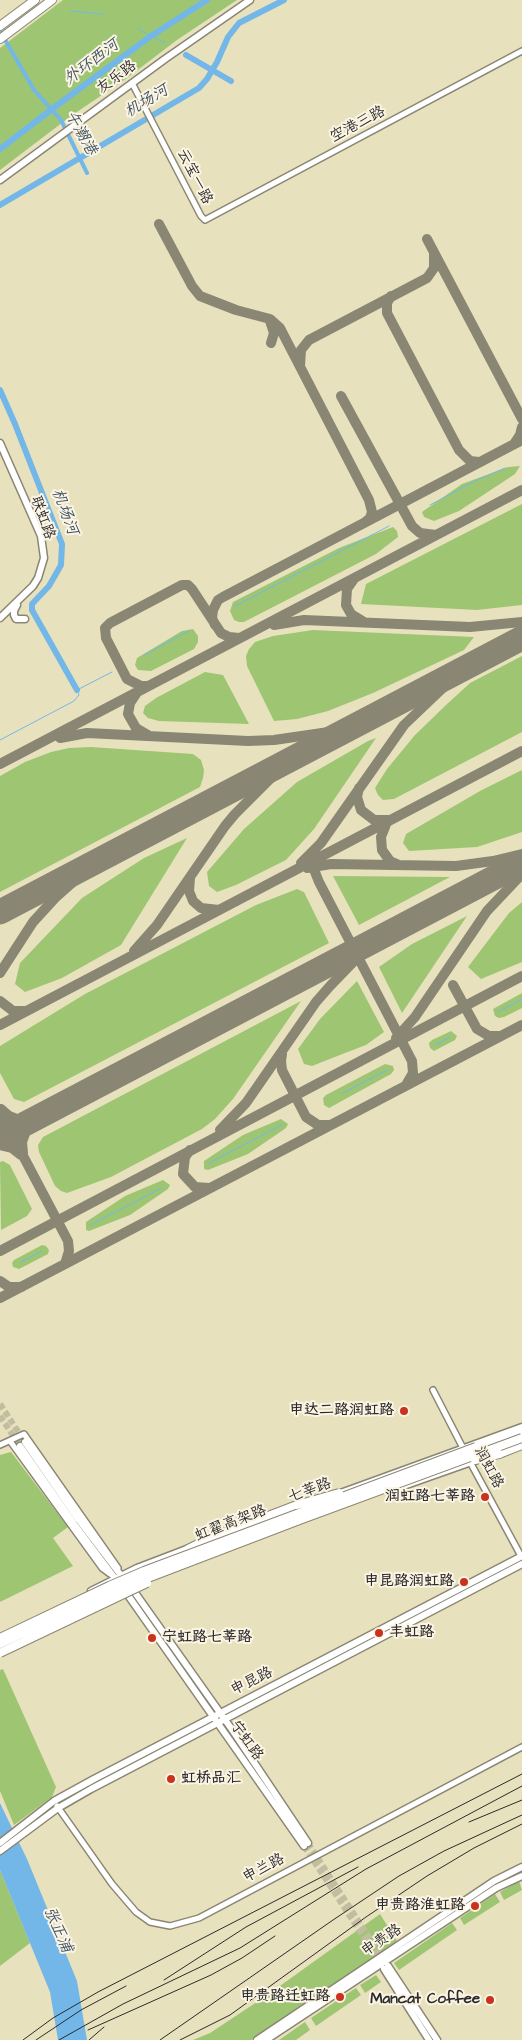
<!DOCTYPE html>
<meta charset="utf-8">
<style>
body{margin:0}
canvas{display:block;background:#e8e1bd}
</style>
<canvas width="522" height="2040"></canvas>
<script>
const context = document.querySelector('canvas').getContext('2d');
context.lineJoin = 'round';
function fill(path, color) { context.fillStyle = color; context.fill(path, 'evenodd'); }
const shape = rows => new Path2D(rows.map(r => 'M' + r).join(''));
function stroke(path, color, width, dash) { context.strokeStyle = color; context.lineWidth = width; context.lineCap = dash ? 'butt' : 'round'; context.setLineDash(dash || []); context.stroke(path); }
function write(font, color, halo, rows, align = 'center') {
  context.font = font + ' "Architects Daughter","LXGW WenKai TC",sans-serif'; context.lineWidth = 4; context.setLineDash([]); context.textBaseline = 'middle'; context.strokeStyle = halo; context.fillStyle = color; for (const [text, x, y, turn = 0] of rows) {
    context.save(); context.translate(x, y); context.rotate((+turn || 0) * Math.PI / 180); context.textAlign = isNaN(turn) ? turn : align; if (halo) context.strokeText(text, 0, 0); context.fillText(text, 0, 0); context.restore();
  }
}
fill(shape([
 [63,0,237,0,177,40,127,78,71,116,0,170,0,48],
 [520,466,515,474,459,511,434,521,424,517,422,512,462,484,508,467],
 [522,504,522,605,477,610,361,604,366,584],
 [393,527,397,531,398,537,376,554,244,622,239,622,234,620,230,611,233,602,339,548],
 [193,629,198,636,198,642,194,649,151,671,138,670,135,665,137,658,182,631],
 [313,630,474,637,464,650,373,693,328,711,297,719,274,721,247,666,246,656,249,649,255,642,273,636],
 [522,656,522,732,394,799,383,800,378,795,375,788,387,769,415,735,446,705,470,683],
 [205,672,223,675,249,724,159,721,148,718,143,713,145,706,156,698],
 [376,738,314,829,286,860,236,885,217,892,209,886,207,872,244,829,297,782,368,741],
 [91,747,193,754,201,760,204,770,203,778,200,787,0,892,0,776,25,762,51,752,69,748],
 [522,770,522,832,477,847,409,851,403,843,406,834,480,791],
 [187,838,121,945,62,978,25,992,15,984,20,963,82,898,144,858],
 [333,876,450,877,359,925],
 [297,889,304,892,329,943,24,1102,14,1099,0,1073,0,1046,85,994,256,905],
 [522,902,522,962,481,979,468,967,509,913],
 [467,916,402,1013,379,967,412,944],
 [357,981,384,1032,366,1045,345,1053,312,1066,304,1064,298,1049,320,1019],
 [522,993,522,1008,504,1017,499,1018,495,1016,493,1009],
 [301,1001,233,1099,215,1119,202,1129,111,1177,67,1193,61,1191,55,1186,39,1152,38,1145,43,1137],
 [451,1031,457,1036,455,1040,434,1051,430,1048,429,1043,432,1040],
 [385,1064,393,1066,394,1070,391,1074,329,1108,324,1105,323,1098,326,1095],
 [281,1119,288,1124,286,1128,248,1154,208,1170,204,1169,204,1161,243,1135],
 [3,1161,10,1165,32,1209,27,1216,1,1230,0,1162],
 [163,1180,170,1185,168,1189,130,1215,89,1231,86,1230,86,1222,125,1196],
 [42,1245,46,1246,49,1250,48,1254,19,1269,13,1267,12,1263,14,1260],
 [11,1452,68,1527,53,1538,73,1566,0,1602,0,1455],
 [3,1669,56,1787,52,1797,14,1825,0,1791,0,1670],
 [0,1870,30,1943,0,1966],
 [519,1881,522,1890,504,1900,500,1892],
 [495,1894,500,1902,464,1925,460,1918],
 [380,1914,397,1941,275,2024,251,2040,193,2040,210,2033,266,1996],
 [452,1923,457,1930,399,1970,394,1963],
 [376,1975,381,1982,365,1993,360,1985],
 [356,1988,361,1995,316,2026,311,2018],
 [305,2022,310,2030,296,2040,279,2040]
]), '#9ec672');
fill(shape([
 [0,1803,27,1859,77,1981,87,2040,58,2040,50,1992,0,1870]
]), '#73b7e9');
stroke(shape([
 [70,11,103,14],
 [138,29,165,43],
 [430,505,475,481,505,468],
 [235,606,389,526],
 [144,655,189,631],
 [0,740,74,701,79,695,77,690,112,672],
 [498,1012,522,999],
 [435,1045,450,1037],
 [343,1093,387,1070],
 [209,1163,282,1125],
 [90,1225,162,1188],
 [21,1262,42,1251]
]), '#73b7e9', 1);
stroke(shape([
 [0,31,34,90,61,120,87,173]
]), '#73b7e9', 4);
stroke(shape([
 [186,55,231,81],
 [0,149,52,109,151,36,207,0],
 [0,205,199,88,207,79,217,62,228,37,239,23,284,0],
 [0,390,15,424,62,544,61,565,49,586,32,604,32,610,77,690]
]), '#73b7e9', 6);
stroke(shape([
 [159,224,192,286,200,296,236,310,270,319,280,328,369,500,372,512,370,518,364,523],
 [427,239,522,419],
 [391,296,387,303,387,313,459,450,470,461,479,462],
 [270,321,274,333,271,343],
 [300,366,301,350,309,340,427,278,434,268,434,254],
 [341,396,412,526,420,533,436,535],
 [514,444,520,435,522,427],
 [354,579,347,589,346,605,351,614,364,622],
 [215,625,212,618,213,610,218,600,223,597,522,440],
 [274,625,304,620,470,627,522,622],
 [149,686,141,686,127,679,106,638,105,628,110,623,182,585,188,585,192,589,221,633,229,637,239,638],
 [136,694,130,703,128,714,136,728,148,735],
 [60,738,87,733,248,741,274,740,329,732,386,710],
 [0,764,522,490],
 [359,788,357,797,361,810,374,820,388,820],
 [387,822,381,837,382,850,390,861,399,865],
 [313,857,313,867,319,882,412,1061,413,1073,406,1085],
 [301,863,321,843,404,725,446,685,484,658],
 [307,868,331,864,456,866,493,861,522,854],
 [190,878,189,891,193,901,201,908,219,910],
 [134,951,157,925,225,826,235,814,272,777,320,744],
 [0,973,33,922,55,898,82,874,119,850],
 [453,985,477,1029,489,1036,501,1036],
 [0,1001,13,1011,25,1011],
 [0,1025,522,751],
 [396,1038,415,1017,487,911,522,874],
 [282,1054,281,1061,282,1070,306,1117,318,1125,329,1125],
 [1,1109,9,1116,19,1120,30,1120,37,1117],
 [0,1112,68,1241,69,1251,65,1264],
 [220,1130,246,1103,316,1002,330,986,358,957,410,922],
 [0,1145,12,1148,21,1155],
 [190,1150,185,1157,183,1174,195,1187,209,1188],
 [23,1153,22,1142,26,1131,41,1116],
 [0,1251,522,976],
 [0,1281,9,1287,22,1287],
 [0,1298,522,1025]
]), '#8a8674', 10);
stroke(shape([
 [0,912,522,638],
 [0,1137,522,863]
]), '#8a8674', 25);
stroke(shape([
 [0,1404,25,1442],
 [0,1416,20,1446],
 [308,1843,383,1959],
 [304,1846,380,1962]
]), '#c2bda0', 6, [6, 3]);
const minor = shape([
 [132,83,201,216,205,220,522,51],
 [433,1390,464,1450],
 [10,1441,102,1568,110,1574],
 [0,1445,24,1434,118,1568],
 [469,1460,521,1556],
 [57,1806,112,1884,136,1912,150,1922,170,1926,199,1918,522,1747]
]);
const major = shape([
 [0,180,165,59,250,0],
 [0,443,41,536,44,558,38,578,33,586,0,618],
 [17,605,14,611,14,615,16,619,25,619],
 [25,1442,78,1519,123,1578],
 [20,1446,74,1524,117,1581],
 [395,1489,480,1459],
 [335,1495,522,1427],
 [131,1587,233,1731,308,1843],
 [91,1591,137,1568,192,1547],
 [125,1591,304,1846],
 [0,1843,54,1801,94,1779,522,1556],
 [0,1851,58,1808,91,1789,522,1564],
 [388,1966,437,2040],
 [384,1969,429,2040],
 [257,2040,494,1881,522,1867],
 [266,2040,496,1888,522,1876]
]);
const highway = shape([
 [0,26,35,0],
 [0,39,52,0],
 [476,1447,522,1431],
 [499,1454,522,1445],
 [188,1549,208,1539,297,1505]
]);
stroke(minor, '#8a8674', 8);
stroke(major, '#8a8674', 9);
stroke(highway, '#8a8674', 10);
stroke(minor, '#fff', 5);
stroke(major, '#fff', 6);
stroke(highway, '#fff', 8);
stroke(shape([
 [469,1822,522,1800],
 [164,1980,246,1927,358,1867],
 [88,2030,211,1975,242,1958,275,1936],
 [23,2040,53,2018,98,1992,522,1774],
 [36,2040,81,2010,126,1986],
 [59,2040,123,2004,240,1948,366,1869,522,1786],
 [89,2040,104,2027],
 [160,2040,333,1920,399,1876,444,1851,522,1815],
 [180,2040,230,2015,366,1917,427,1876,474,1848,522,1824]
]), '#2b2b2b', 1);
const highwayBridge = shape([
 [475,1460,499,1454],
 [297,1505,339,1493],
 [0,1638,109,1586,144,1571,476,1447],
 [0,1644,111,1592,302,1519,522,1438],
 [0,1653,147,1583]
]);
stroke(highwayBridge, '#8a8674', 10, []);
stroke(highwayBridge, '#fff', 8);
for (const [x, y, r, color] of [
 [404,1411,5,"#c8321e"],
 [485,1497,5,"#c8321e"],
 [464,1582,5,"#c8321e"],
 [379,1633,5,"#c8321e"],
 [152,1638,5,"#c8321e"],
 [171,1779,5,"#c8321e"],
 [475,1906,5,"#c8321e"],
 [340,1997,5,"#c8321e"],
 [490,2000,5,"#c8321e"]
]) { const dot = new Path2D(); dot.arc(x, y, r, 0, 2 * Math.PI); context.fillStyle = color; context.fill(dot); stroke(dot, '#fcf5e5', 2); }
write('15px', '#2b2b2b', '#fcf5e5', [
 ["友乐路",117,78,-37],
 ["空港三路",358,125,-28],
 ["云宝一路",194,177,63],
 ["联虹路",42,518,70],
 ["润虹路",488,1468,62],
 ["七莘路",310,1491,-20],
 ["虹翟高架路",231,1524,-21],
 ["申昆路",252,1682,-26],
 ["宁虹路",246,1741,54],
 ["申兰路",264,1869,-28],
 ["申贵路",382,1941,-34]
]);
write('bold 15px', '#2b2b2b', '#fcf5e5', [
 ["申达二路润虹路",394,1411],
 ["润虹路七莘路",475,1497],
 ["申昆路润虹路",454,1582],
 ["丰虹路",389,1633,"left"],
 ["宁虹路七莘路",162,1638,"left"],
 ["虹桥品汇",181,1779,"left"],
 ["申贵路淮虹路",465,1906],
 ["申贵路迁虹路",330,1997],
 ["Mancat Coffee",480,2000]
], 'right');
write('italic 16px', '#415564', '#fcf5e5', [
 ["外环西河",92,63,-37],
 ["机场河",147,102,-31],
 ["午潮港",80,133,61],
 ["机场河",64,512,69],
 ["张正浦",57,1930,66]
]);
</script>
